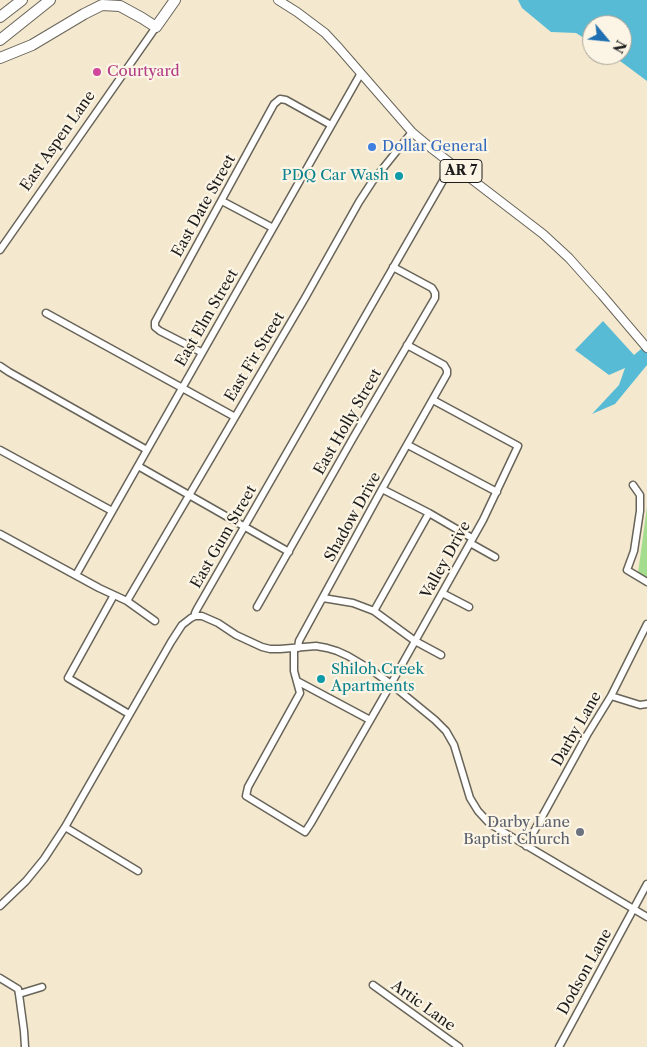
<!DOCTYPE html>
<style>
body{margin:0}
#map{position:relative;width:647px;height:1047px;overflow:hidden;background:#f4e9ce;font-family:"Libre Caslon Text",serif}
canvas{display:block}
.north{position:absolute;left:582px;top:15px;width:50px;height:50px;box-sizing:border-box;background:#fcf5e5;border:1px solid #a29e95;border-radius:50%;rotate:118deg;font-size:14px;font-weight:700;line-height:20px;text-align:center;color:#1c1c1c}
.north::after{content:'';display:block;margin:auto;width:18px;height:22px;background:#1f6fb2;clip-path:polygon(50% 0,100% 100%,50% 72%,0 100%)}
</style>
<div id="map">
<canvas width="647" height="1047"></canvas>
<div class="north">N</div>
</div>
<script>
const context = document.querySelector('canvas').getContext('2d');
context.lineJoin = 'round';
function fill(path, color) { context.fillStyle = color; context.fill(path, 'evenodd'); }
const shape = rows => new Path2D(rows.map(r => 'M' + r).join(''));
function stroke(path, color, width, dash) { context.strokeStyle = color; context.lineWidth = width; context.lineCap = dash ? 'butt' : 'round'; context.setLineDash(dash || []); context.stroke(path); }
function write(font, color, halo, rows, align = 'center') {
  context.font = font + ' "Libre Caslon Text",serif'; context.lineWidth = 4.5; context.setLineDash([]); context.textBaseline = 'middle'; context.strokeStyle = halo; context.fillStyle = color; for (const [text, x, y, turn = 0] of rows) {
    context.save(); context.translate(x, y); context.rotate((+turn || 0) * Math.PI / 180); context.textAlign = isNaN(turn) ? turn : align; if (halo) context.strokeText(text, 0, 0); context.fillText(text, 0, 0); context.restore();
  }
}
fill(shape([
 [647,507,647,578,638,573]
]), '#a5dd8e');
fill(shape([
 [518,0,647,0,647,81,612,55,622,55,622,25,592,25,592,43,576,33,551,32,522,8],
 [603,321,634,355,647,344,647,365,615,404,592,414,619,385,625,368,609,375,575,350]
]), '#58bbd6');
const minor = shape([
 [222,201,273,228],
 [0,250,156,27],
 [46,313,235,417],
 [201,352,160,331,155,327,155,322,274,104,280,99,286,100,331,125],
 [0,366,9,372,147,450],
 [408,445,497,492],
 [0,450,112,511],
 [138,466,289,552],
 [633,485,640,495,640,511,634,551,627,570,647,582],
 [382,489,429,513,472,538],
 [0,534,99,588,127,601,155,621],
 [470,543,495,557],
 [76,575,361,73],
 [442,593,469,607],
 [114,595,68,678,129,714],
 [323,598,353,603,374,611,415,641,441,655],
 [127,601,305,298,359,202,372,182,412,132],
 [257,607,353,438,435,298,435,293,432,288,393,267],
 [374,611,429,513],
 [195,616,202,616,218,623,236,635,262,647,270,649,280,649,316,646,327,648,337,651,348,656,370,669,391,684,435,720,446,731,454,745,470,798,478,811,490,824,647,917],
 [294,648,294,671,300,693,248,787,246,796,305,832,311,823,391,684,483,520,518,446,433,400],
 [298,648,299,641,382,489,447,374,447,370,444,365,407,345],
 [297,681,370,720],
 [611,696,640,705,647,704],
 [65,827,138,871],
 [526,846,587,735,611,696,647,624],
 [0,906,26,881,44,859,65,827,171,642,182,625,191,618,195,616,195,613,197,609,452,165],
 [0,978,18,989,19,994,42,987],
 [373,985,459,1047],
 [19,994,24,1031,25,1047],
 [559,1047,647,884]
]);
const major = shape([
 [278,0,297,12,325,33,339,48,412,132,431,148,543,234,569,258,602,295,647,348]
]);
const highway = shape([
 [0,17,22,0],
 [0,40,50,0],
 [0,58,32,45,84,14,102,5,120,6,142,18,156,27,175,0]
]);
stroke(minor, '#68645a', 9);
stroke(major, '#68645a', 10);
stroke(highway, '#68645a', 12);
stroke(minor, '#fff', 6);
stroke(major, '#fff', 8);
stroke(highway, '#fff', 10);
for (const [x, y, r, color] of [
 [97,72,5,"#d1479c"],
 [372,147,5,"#3f7fe0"],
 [399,176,5,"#0f9aa8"],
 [321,679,5,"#0f9aa8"],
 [580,832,5,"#6b7280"]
]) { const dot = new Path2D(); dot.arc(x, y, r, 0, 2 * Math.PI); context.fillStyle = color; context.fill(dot); stroke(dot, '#fcf5e5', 2); }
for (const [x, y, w] of [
 [461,171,42]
]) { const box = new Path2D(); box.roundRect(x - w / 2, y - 11.5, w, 23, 4); context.fillStyle = '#fcf5e5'; context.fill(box); stroke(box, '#1c1c1c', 1); }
write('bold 14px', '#1c1c1c', null, [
 ["AR 7",461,171]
]);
write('15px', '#b23c85', '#fcf5e5', [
 ["Courtyard",107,72]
], 'left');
write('15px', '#1c1c1c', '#fcf5e5', [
 ["East Aspen Lane",58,141,-55],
 ["East Date Street",204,206,-61],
 ["East Elm Street",207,318,-60],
 ["East Fir Street",255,357,-59],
 ["East Holly Street",348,422,-60],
 ["Shadow Drive",353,517,-61],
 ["East Gum Street",224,537,-60],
 ["Valley Drive",446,560,-61],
 ["Darby Lane",577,729,-60],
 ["Dodson Lane",585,972,-61],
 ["Artic Lane",423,1006,36]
]);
write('15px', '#366cbe', '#fcf5e5', [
 ["Dollar General",382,147]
], 'left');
write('15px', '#0d838f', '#fcf5e5', [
 ["PDQ Car Wash",389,176],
 ["Shiloh Creek",331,670,"left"],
 ["Apartments",331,687,"left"]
], 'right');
write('15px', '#5b616d', '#fcf5e5', [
 ["Darby Lane",570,823],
 ["Baptist Church",570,840]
], 'right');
</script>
